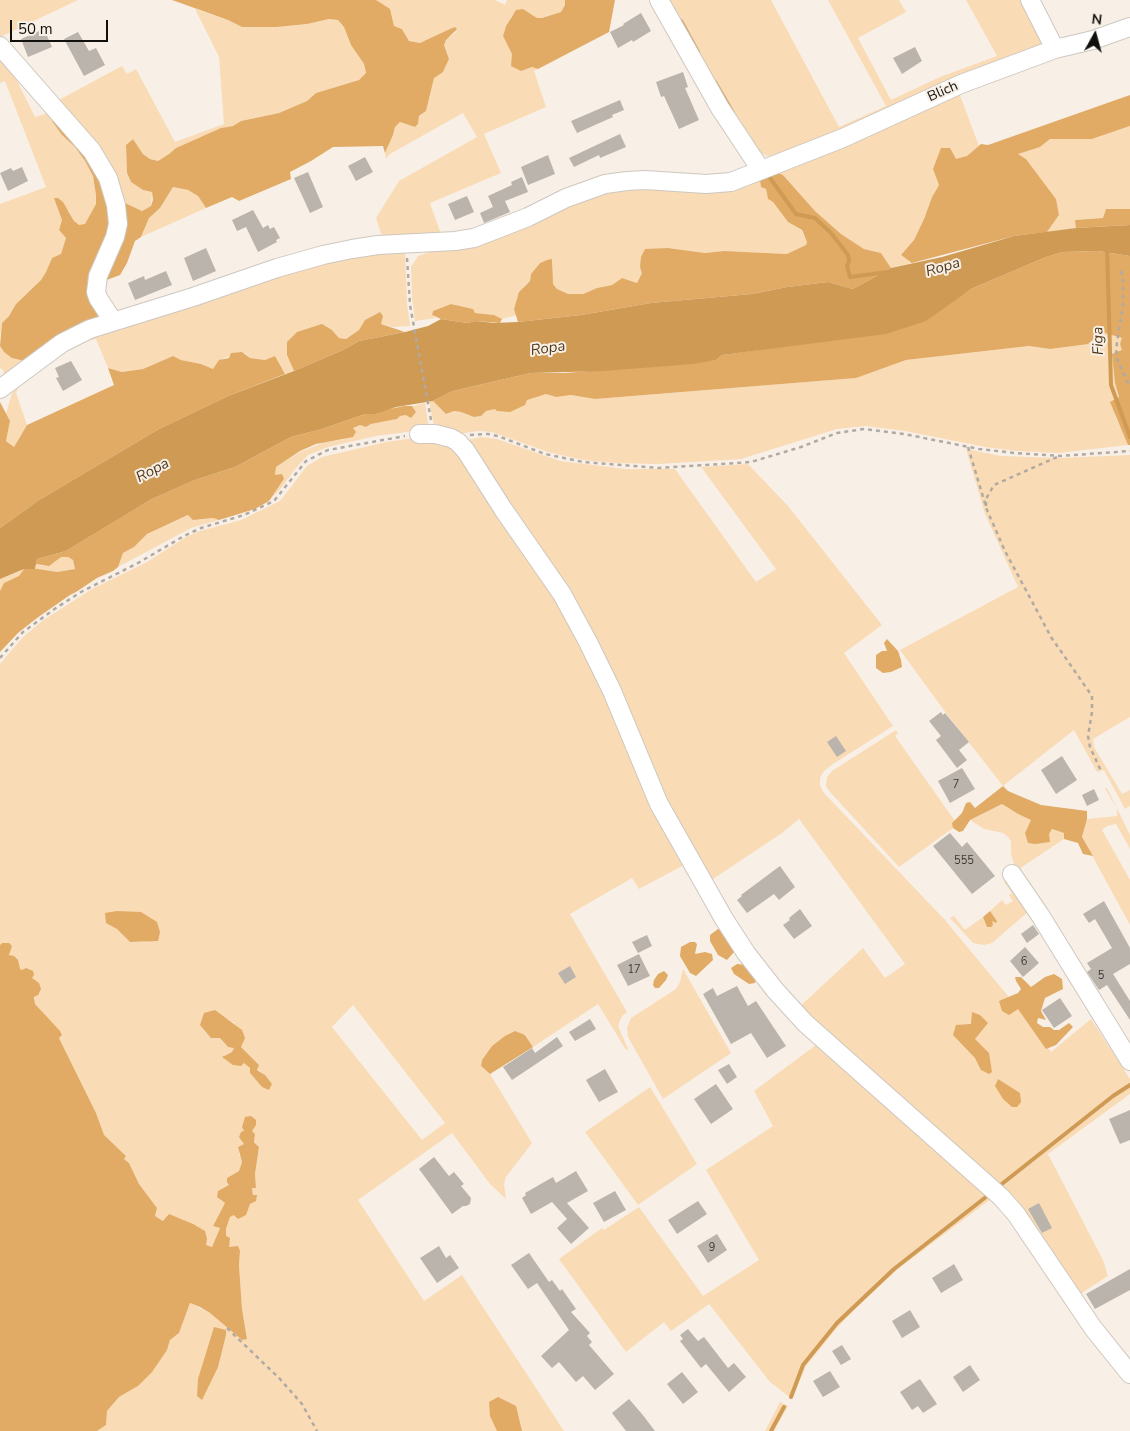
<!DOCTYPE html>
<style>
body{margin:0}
#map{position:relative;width:1130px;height:1431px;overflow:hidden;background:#f8f0e7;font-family:"Nunito Sans",sans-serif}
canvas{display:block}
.north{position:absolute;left:1070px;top:10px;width:50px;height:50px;-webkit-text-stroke:4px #f8f0e7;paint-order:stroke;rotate:7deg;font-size:14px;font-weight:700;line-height:20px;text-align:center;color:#12100d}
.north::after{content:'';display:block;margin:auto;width:18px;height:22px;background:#12100d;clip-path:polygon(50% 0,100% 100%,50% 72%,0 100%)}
.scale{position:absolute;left:10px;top:20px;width:98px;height:22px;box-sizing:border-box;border:2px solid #12100d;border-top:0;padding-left:6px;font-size:15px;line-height:18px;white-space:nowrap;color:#12100d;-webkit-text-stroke:4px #f8f0e7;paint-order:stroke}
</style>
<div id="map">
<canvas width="1130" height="1431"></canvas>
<div class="north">N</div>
<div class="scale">50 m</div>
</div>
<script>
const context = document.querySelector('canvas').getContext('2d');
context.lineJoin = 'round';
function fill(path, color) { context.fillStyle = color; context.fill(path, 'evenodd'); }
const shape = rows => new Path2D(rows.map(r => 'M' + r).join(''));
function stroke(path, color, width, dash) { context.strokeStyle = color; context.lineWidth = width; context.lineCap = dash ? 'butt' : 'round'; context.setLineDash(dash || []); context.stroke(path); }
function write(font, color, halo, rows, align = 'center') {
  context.font = font + ' "Nunito Sans",sans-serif'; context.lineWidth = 4; context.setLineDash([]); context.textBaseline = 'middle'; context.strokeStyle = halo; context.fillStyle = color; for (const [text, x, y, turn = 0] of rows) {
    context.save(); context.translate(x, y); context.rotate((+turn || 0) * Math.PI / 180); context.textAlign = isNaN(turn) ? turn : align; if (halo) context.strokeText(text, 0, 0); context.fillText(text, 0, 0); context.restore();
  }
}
fill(shape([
 [0,0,78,0,0,37],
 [376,0,495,0,505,5,507,0,565,0,565,5,561,12,542,18,537,18,523,9,512,15,506,26,503,36,521,71,532,67,538,69,534,71,546,107,484,134,501,173,430,203,442,237,383,239,376,218,399,181,477,137,463,113,390,154,386,159,385,153,393,135,395,127,400,122,415,127,418,124,419,117,426,111,434,77,443,72,449,59,444,45,446,40,457,31,420,43,409,41,402,29,394,26,391,14],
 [667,0,771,0,839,127,886,106,828,0,899,0,906,12,858,38,891,100,940,77,997,56,966,0,1024,0,1046,47,841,131,777,156,767,156,758,152,747,139,691,41,689,33,679,21],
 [195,9,228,20,242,27,277,27,307,24,329,19,338,20,344,27,351,45,364,64,366,73,359,80,316,93,307,101,279,113,241,121,233,126,221,128,176,148,169,154,158,161,150,159,143,154,133,139,126,145,127,173,131,182,143,190,152,192,151,206,142,211,123,202,55,102,122,66,127,74,136,69,175,142,224,124,219,57],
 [0,54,14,75,35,117,51,112,62,135,75,147,85,161,93,176,96,195,96,204,85,225,78,225,74,221,69,211,55,198,62,220,59,230,66,238,61,255,52,258,46,272,41,280,16,304,9,316,2,323,0,338,0,204,46,187,5,81,0,83],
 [958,90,979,146,967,156,933,169,939,185,932,197,924,219,914,240,901,255,912,263,891,268,881,253,864,249,841,234,815,211,783,175,776,172],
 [1130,126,1130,209,1106,209,1103,218,1076,220,1076,228,1047,232,1059,215,1056,199,1026,159,1017,154,1040,147,1050,139,1092,139],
 [760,180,766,189,768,199,773,202,788,222,801,230,807,242,806,245,788,254,724,251,705,253,668,248,642,273,637,283,622,278,612,285,597,288,583,294,568,295,557,289,553,284,551,270,553,263,547,260,540,263,531,274,530,281,524,286,514,308,517,315,502,319,494,315,475,313,473,309,451,304,433,311,432,315,436,318,415,321,412,297,411,266,414,263,418,256,626,187],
 [173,187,188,190,198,196,206,208,141,237,149,218,160,208],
 [364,252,405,252,407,303,410,326,392,327,381,324,380,312,365,320,359,330,346,339,339,338,332,330,287,355,294,371,285,374,275,356,265,360,250,358,245,353,224,358,213,369,201,364,181,360,173,356,143,369,122,372,108,368,96,339,74,344,96,333,237,287],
 [1101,332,1122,338,1122,350,1115,383,1119,397,1116,418,1123,431,1128,445,1058,453,1017,451,985,447,905,431,865,426,837,429,741,459,658,464,616,463,583,460,548,452,492,432,479,431,457,434,442,426,438,427,437,424,434,425,429,402,433,401,446,414,454,411,461,412,474,417,481,416,486,411,546,394,556,397,571,395,595,399,855,378,906,360,1029,346,1050,349],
 [0,346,4,352,25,361,5,379,3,370,0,368],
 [18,388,16,393,27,425,14,447,6,441,10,421,6,414,12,393],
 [425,403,429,429,376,436,328,447,308,455,295,469,283,486,269,501,284,479,275,475,276,467,300,452,325,442,345,439,353,428,360,425,366,427,371,424,397,419,400,416,416,412,412,406],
 [422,437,454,445,559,597,688,863,639,889,632,878,570,914,627,1012,622,1016,618,1026,628,1049,626,1050,598,1004,533,1047,525,1034,492,1046,482,1060,481,1066,490,1074,532,1143,506,1177,504,1184,506,1199,490,1184,452,1133,358,1200,424,1301,462,1275,564,1431,97,1431,106,1425,107,1411,119,1397,138,1386,167,1350,170,1340,179,1333,190,1303,210,1313,242,1340,247,1339,242,1309,239,1265,240,1251,229,1247,226,1236,226,1229,230,1217,250,1204,256,1195,253,1195,252,1188,256,1188,255,1174,259,1147,254,1141,255,1134,245,1131,242,1139,244,1144,239,1153,242,1162,239,1171,227,1178,230,1185,220,1200,225,1203,213,1226,220,1228,212,1247,205,1246,155,1216,157,1208,139,1184,129,1163,124,1159,126,1156,104,1136,96,1113,59,1038,62,1035,35,1004,35,982,20,969,2,943,0,945,0,664,22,638,42,621,92,589,147,562,186,537,200,531,241,520,280,501,307,466,322,457,386,442],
 [117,929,146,942,130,942],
 [353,1005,445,1123,422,1140,332,1027],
 [226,1018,234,1023,241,1047,259,1065,257,1069,265,1075,262,1087,250,1073,250,1068,244,1063,223,1056,232,1052,235,1047,228,1047,220,1038],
 [481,437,497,439,560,461,626,469,675,469,756,582,776,569,701,467,748,464,788,506,882,625,844,653,893,726,833,764,823,772,820,778,820,785,823,792,945,920,1008,996,1014,1001,1051,1052,1091,1019,1130,1079,1130,1094,1048,1154,1103,1260,1108,1276,1077,1296,1030,1226,797,1009,863,948,885,978,905,964,799,819,782,833,707,883,656,792,634,730,468,440],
 [966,449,1001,456,1059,458,1130,455,1130,717,1093,739,1094,747,1122,794,1130,790,1130,806,1125,809,1104,770,1097,772,1074,730,1003,786,946,713,900,650,1018,587,985,514],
 [189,515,193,520,213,518,219,520,191,528,118,567,123,553,134,547,147,534],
 [61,557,68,557,73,560,75,569,57,572,35,569,36,564,43,566],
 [24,569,20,576,0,591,0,579],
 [896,730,898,733,895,736,955,821,953,823,953,828,899,867,830,792,826,786,827,777,832,771],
 [1105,788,1107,788,1130,835,1130,849,1116,824,1107,826,1102,830,1130,880,1130,925,1082,837,1087,819,1117,816,1117,809],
 [1002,804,1018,814,1032,820,1025,833,1049,834,1052,829,1064,833,1064,839,1016,871,1011,854,1011,841,1008,837,1003,833,984,829,970,820],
 [1008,880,1029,911,992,943,984,945,973,943,950,918,954,916,965,930,983,917,987,927,991,927,991,920,996,922,997,921,990,911,1002,900,1006,905,1013,901,1009,895,1012,893,1004,882],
 [683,969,731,1053,663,1099,628,1037,627,1028,631,1018,676,989,680,982],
 [820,1042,995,1196,899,1268,857,1307,836,1329,806,1366,792,1399,770,1382,709,1304,671,1331,664,1322,626,1352,559,1259,602,1228,604,1230,639,1207,703,1296,759,1260,706,1170,773,1126,754,1091],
 [650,1087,697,1164,638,1205,585,1132],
 [780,1402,788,1406,774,1431,765,1431]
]), '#f9dbb6');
fill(shape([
 [172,0,376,0,390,9,394,26,402,29,409,41,420,43,450,29,455,27,457,29,446,40,444,45,449,59,443,72,434,78,426,111,419,116,418,124,415,127,400,122,395,127,393,135,385,153,383,146,333,147,311,161,290,172,291,179,239,201,232,197,206,208,198,196,188,190,173,187,160,208,149,218,141,237,135,241,127,263,120,275,104,281,123,202,142,211,151,206,153,200,152,192,143,190,131,182,127,173,126,145,133,139,143,154,150,159,158,161,169,154,176,148,221,128,233,126,241,121,279,113,307,101,316,93,359,80,366,73,364,64,351,45,344,27,338,20,329,19,307,24,277,27,242,27,228,20],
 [565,0,615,0,609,32,538,69,532,67,521,71,511,66,512,54,503,36,506,26,516,10,523,9,537,18,542,18,561,12,565,5],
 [1130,95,1130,126,1092,139,1050,139,1040,147,1018,154,1026,159,1056,199,1059,215,1047,232,1014,236,912,263,901,255,914,240,924,219,932,197,939,185,933,169,941,148,950,148,956,159,967,156,981,144,988,145],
 [58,120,91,154,114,202,99,311,100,317,25,361,12,358,4,352,0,346,2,323,9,316,16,304,41,280,46,272,52,258,61,254,66,238,59,230,62,220,54,198,58,198,63,202,74,221,79,225,85,224,96,204,96,195,93,176,85,161,75,147,62,135,52,121],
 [776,172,783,175,815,211,841,234,864,249,881,253,891,268,853,289,828,282,787,287,752,294,651,303,581,315,518,322,514,309,519,292,530,281,531,274,540,263,547,260,552,259,553,284,557,289,568,294,583,294,597,288,612,285,622,278,637,283,642,273,640,267,641,257,645,249,668,248,705,253,724,251,787,254,806,245,807,242,802,230,788,222,773,202,768,199,766,189,761,187,760,180],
 [1106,209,1130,209,1130,225,1076,228,1075,220,1103,218],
 [1098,251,1130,256,1130,445,1128,445,1110,402,1119,397,1115,383,1112,354,1122,350,1120,344,1122,338,1101,332,1088,344,1050,349,1029,346,906,360,856,378,595,399,571,395,556,397,546,394,527,400,525,405,510,412,497,411,495,409,486,411,481,416,474,417,461,412,454,411,446,414,433,401,453,391,531,373,565,373,716,360,722,355,794,345,951,302,971,289,1046,257,1063,252],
 [451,304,473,309,475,313,494,315,502,319,500,323,476,321,467,323,441,319,432,315,433,311],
 [380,312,383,316,381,324,405,332,359,341,343,350,294,371,287,355,287,342,297,332,322,324,332,330,339,338,346,339,359,330,365,320],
 [242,352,250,358,265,360,275,356,285,374,228,396,159,429,39,500,0,528,0,402,10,421,6,441,14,447,27,425,114,385,108,368,122,372,143,369,173,356,181,360,201,364,213,369,219,360,229,358,231,353],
 [404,406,412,406,416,412,411,418,406,415,400,416,397,419,371,424,366,427,360,425,353,428,356,432,353,437,316,444,300,451,276,467,275,475,282,474,284,479,269,501,255,509,219,520,213,518,193,520,188,515,147,534,134,547,123,553,118,567,113,571,97,578,76,592,70,595,37,618,18,633,0,652,0,591,4,583,19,576,24,569,38,569,57,572,75,569,73,560,68,557,61,557,49,566,36,564,37,559,66,551,152,499,195,480,235,467,291,437,322,429,365,414,376,414,385,410],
 [887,639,898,651,901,660,902,667,891,672,883,673,876,668,876,655,882,651,887,651,884,643],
 [1003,786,1008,791,1041,805,1087,811,1087,819,1082,837,1093,856,1083,854,1078,843,1064,839,1064,833,1052,829,1049,834,1050,842,1035,844,1028,843,1025,833,1031,820,1018,814,1002,804,970,820,963,831,959,832,953,828,952,823,962,813,966,803,970,802,975,808],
 [117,911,141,912,157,922,160,932,158,941,130,942,117,929,106,923,105,913],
 [990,911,997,921,996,923,992,921,993,925,991,927,987,927,983,917],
 [718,929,723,930,735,951,727,960,718,955,710,941,710,935],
 [690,942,695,942,697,944,695,954,705,952,712,954,713,960,696,976,690,973,680,956,681,947],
 [2,943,9,943,12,946,9,955,14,956,18,960,20,969,22,970,26,968,33,971,34,975,32,978,39,983,41,989,38,995,34,997,35,1004,60,1031,62,1035,59,1038,96,1113,104,1135,126,1156,124,1159,129,1163,139,1184,157,1208,155,1216,163,1221,169,1214,193,1224,205,1231,207,1239,206,1245,212,1247,220,1228,213,1226,225,1203,217,1197,218,1191,229,1185,227,1182,227,1178,239,1171,242,1162,238,1147,244,1144,239,1137,241,1132,244,1131,242,1127,245,1117,251,1116,256,1120,256,1125,252,1131,255,1134,254,1142,259,1147,255,1174,256,1188,252,1188,253,1195,257,1195,256,1201,250,1204,246,1215,238,1219,234,1215,230,1217,226,1229,226,1236,230,1238,229,1247,238,1246,240,1251,239,1265,242,1309,247,1339,242,1340,210,1313,200,1307,190,1303,179,1333,170,1340,167,1350,152,1372,138,1386,119,1397,107,1411,106,1425,97,1431,0,1431,0,945],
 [737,964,747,965,756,977,755,983,749,984,734,974,731,968],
 [664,971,668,975,666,980,659,988,655,988,653,985,654,980,658,974],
 [1054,974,1062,979,1063,989,1045,998,1041,1011,1046,1020,1038,1018,1037,1023,1043,1027,1050,1027,1054,1030,1059,1030,1069,1023,1073,1027,1056,1045,1046,1049,1018,1009,1009,1015,1002,1011,999,1001,1018,993,1021,989,1016,981,1015,977,1021,977,1031,987,1045,977],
 [215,1010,242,1030,245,1038,241,1047,259,1065,257,1070,265,1075,272,1084,269,1090,262,1087,250,1073,250,1068,244,1063,241,1066,233,1065,222,1057,232,1052,234,1048,228,1047,220,1038,211,1038,200,1025,204,1013],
 [972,1012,980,1015,988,1023,975,1039,989,1053,992,1072,989,1074,981,1070,975,1058,953,1035,956,1025,971,1024],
 [515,1031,525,1035,533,1047,490,1074,481,1066,482,1060,492,1046,505,1036],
 [998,1079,1020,1093,1021,1102,1017,1107,1012,1107,1003,1099,995,1086],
 [214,1327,226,1330,226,1335,218,1367,202,1400,197,1396,198,1379],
 [498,1397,516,1406,522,1431,497,1431,490,1416,489,1402]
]), '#e1ab65');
fill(shape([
 [1130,225,1130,256,1098,251,1063,252,1046,257,971,289,926,321,886,334,722,355,716,360,693,364,603,371,531,373,453,391,433,401,396,407,376,414,365,414,322,429,291,437,235,467,195,480,152,499,66,551,37,559,35,569,24,569,0,579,0,528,39,500,159,429,228,396,294,371,343,350,359,341,405,332,428,326,441,319,467,323,476,321,494,323,518,322,581,315,651,303,752,294,787,287,828,282,853,289,891,268,942,257,1014,236,1076,228]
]), '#cf9a54');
stroke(shape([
 [681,21,698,52],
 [715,82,733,113],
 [770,178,796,214,815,218,831,233,848,255,849,261,847,266,850,277,888,272],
 [1107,248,1111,385,1130,437],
 [998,1187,1113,1096,1130,1085],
 [791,1397,803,1365,837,1323,894,1269,991,1193],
 [771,1431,784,1407]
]), '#cf9a54', 4);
fill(shape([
 [641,13,651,31,633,42,632,40,618,48,610,32,624,25,623,24],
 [44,29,52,47,28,57,21,39],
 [78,32,89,51,96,48,105,65,84,76,64,39],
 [915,47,922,61,902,74,893,58],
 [683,72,688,87,685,88,699,120,679,129,664,96,661,97,656,82],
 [620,100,624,110,612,115,613,117,577,133,571,121],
 [620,134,626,147,600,158,599,155,574,167,569,158],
 [548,155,555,174,528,185,521,167],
 [365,157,373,172,356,181,348,166],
 [22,167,28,181,8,191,0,173,11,168,13,171],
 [308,172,323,207,310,213,294,178],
 [522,177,528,192,505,201,510,212,484,223,480,213,493,207,488,196,512,185,511,182],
 [467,196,474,212,455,220,448,204],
 [253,210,263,228,268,225,270,229,274,227,280,238,276,240,277,242,258,252,246,227,237,231,232,220],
 [206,248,216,271,193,281,184,258],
 [166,271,172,285,135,300,128,283,144,276,145,280],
 [71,361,82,380,63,391,56,378,59,377,55,368],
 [941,712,943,715,945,713,969,742,959,750,967,760,957,768,936,740,941,736,929,721],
 [836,736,846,751,837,757,827,742],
 [1062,756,1077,780,1056,794,1041,770],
 [962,768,975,789,950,803,938,781],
 [1094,789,1099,800,1087,806,1082,795],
 [950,833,962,847,967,842,995,876,972,894,933,846],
 [780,866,795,887,779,900,774,894,747,913,737,900,742,896,741,895],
 [1104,901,1130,948,1130,964,1113,974,1130,1001,1130,1020,1107,985,1099,990,1087,972,1091,969,1087,963,1112,948,1095,919,1089,923,1083,914],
 [800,909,812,926,794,939,783,925,790,920,789,918],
 [1033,925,1039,934,1027,943,1021,934],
 [647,935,652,946,638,953,632,942],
 [1025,947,1039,963,1023,977,1010,961],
 [639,954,650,976,628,986,617,965],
 [570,966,576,977,565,984,558,973],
 [737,986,748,1006,756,1001,786,1046,767,1058,751,1033,731,1044,703,994,713,988,717,996],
 [1060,998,1072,1016,1054,1028,1042,1010],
 [590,1019,596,1029,575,1041,569,1032],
 [557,1037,563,1046,512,1080,503,1067,532,1048,535,1053],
 [729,1064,737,1077,727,1084,718,1070],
 [605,1069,618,1092,599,1102,586,1080],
 [716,1084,733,1109,711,1124,694,1099],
 [1130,1110,1130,1140,1120,1144,1109,1119],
 [434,1157,449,1176,454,1172,464,1184,461,1186,471,1198,470,1204,466,1206,463,1206,452,1214,419,1169],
 [576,1171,588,1191,567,1203,589,1228,571,1244,557,1228,567,1219,552,1202,531,1214,522,1198,526,1195,525,1193,553,1177,556,1183],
 [615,1191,626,1210,604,1222,593,1203],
 [698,1201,707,1214,677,1234,668,1220],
 [1039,1203,1052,1228,1042,1233,1028,1209],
 [717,1234,727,1250,708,1263,697,1246],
 [439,1246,446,1258,450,1255,459,1268,437,1283,420,1258],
 [529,1253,549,1282,552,1280,560,1291,562,1289,576,1309,571,1312,590,1333,587,1336,592,1342,589,1345,614,1374,595,1390,583,1376,576,1382,559,1362,552,1368,541,1356,569,1330,537,1283,528,1289,511,1265],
 [954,1264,963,1280,941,1293,932,1278],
 [1130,1269,1130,1290,1095,1309,1086,1294],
 [910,1310,920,1327,902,1338,892,1321],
 [688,1329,698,1341,704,1337,728,1368,734,1363,746,1377,729,1392,706,1364,701,1368,680,1341,683,1339,680,1335],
 [842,1345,851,1359,841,1365,832,1351],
 [970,1365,980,1380,963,1392,953,1377],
 [830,1371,840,1387,823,1397,813,1381],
 [682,1372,698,1392,683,1404,667,1384],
 [920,1379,937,1404,923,1413,918,1406,912,1410,900,1392],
 [629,1399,642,1414,655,1431,626,1431,612,1413]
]), '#bbb4ac');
const minor = shape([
 [659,0,720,108,761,170],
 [1030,0,1055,49],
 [0,46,92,151,108,178,116,205,118,224,115,237,98,276,96,292,98,298,113,321],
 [0,389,62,343,90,329,193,297,277,268,323,255,352,249,378,245,455,241,474,238,528,217,566,198,605,184,627,181,645,180,706,184,731,182,843,138,961,84,1055,49,1093,40,1130,27],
 [419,434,435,434,451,438,458,442,466,451,503,509,562,594,588,642,612,691,659,804,724,919,746,953,775,990,805,1023,1001,1197,1016,1214,1093,1328,1130,1374],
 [1012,874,1040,915,1130,1061]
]);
stroke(minor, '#cec7be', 20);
stroke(shape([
 [407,258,410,305,431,420],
 [1121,271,1123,280,1123,307,1117,342,1116,357,1130,387],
 [470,435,488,434,498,436,545,454,583,462,659,468,751,462,801,447,837,433,864,429,904,434,979,449,1015,453,1060,456,1130,451],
 [968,447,987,510,1005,551,1051,637,1092,696,1092,712,1088,736,1090,747,1101,771],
 [986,506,986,499,994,485,1057,457],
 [0,658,23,632,56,608,81,592,138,563,184,536,201,528,244,515,274,501,306,461,328,450,405,436],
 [227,1328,280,1379,302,1404,317,1431]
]), '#b0aaa3', 2.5, [4, 4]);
stroke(minor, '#fff', 18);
write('11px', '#3c3935', null, [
 ["7",956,785],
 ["555",964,861],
 ["6",1024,962],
 ["17",634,970],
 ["5",1101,976],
 ["9",712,1248]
]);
write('14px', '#12100d', '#f8f0e7', [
 ["Blich",943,92,-24]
]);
write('italic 15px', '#513a1b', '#f8f0e7', [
 ["Ropa",943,268,-16],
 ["Figa",1099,341,-92],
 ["Ropa",548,349,-8],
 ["Ropa",153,471,-28]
]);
</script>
